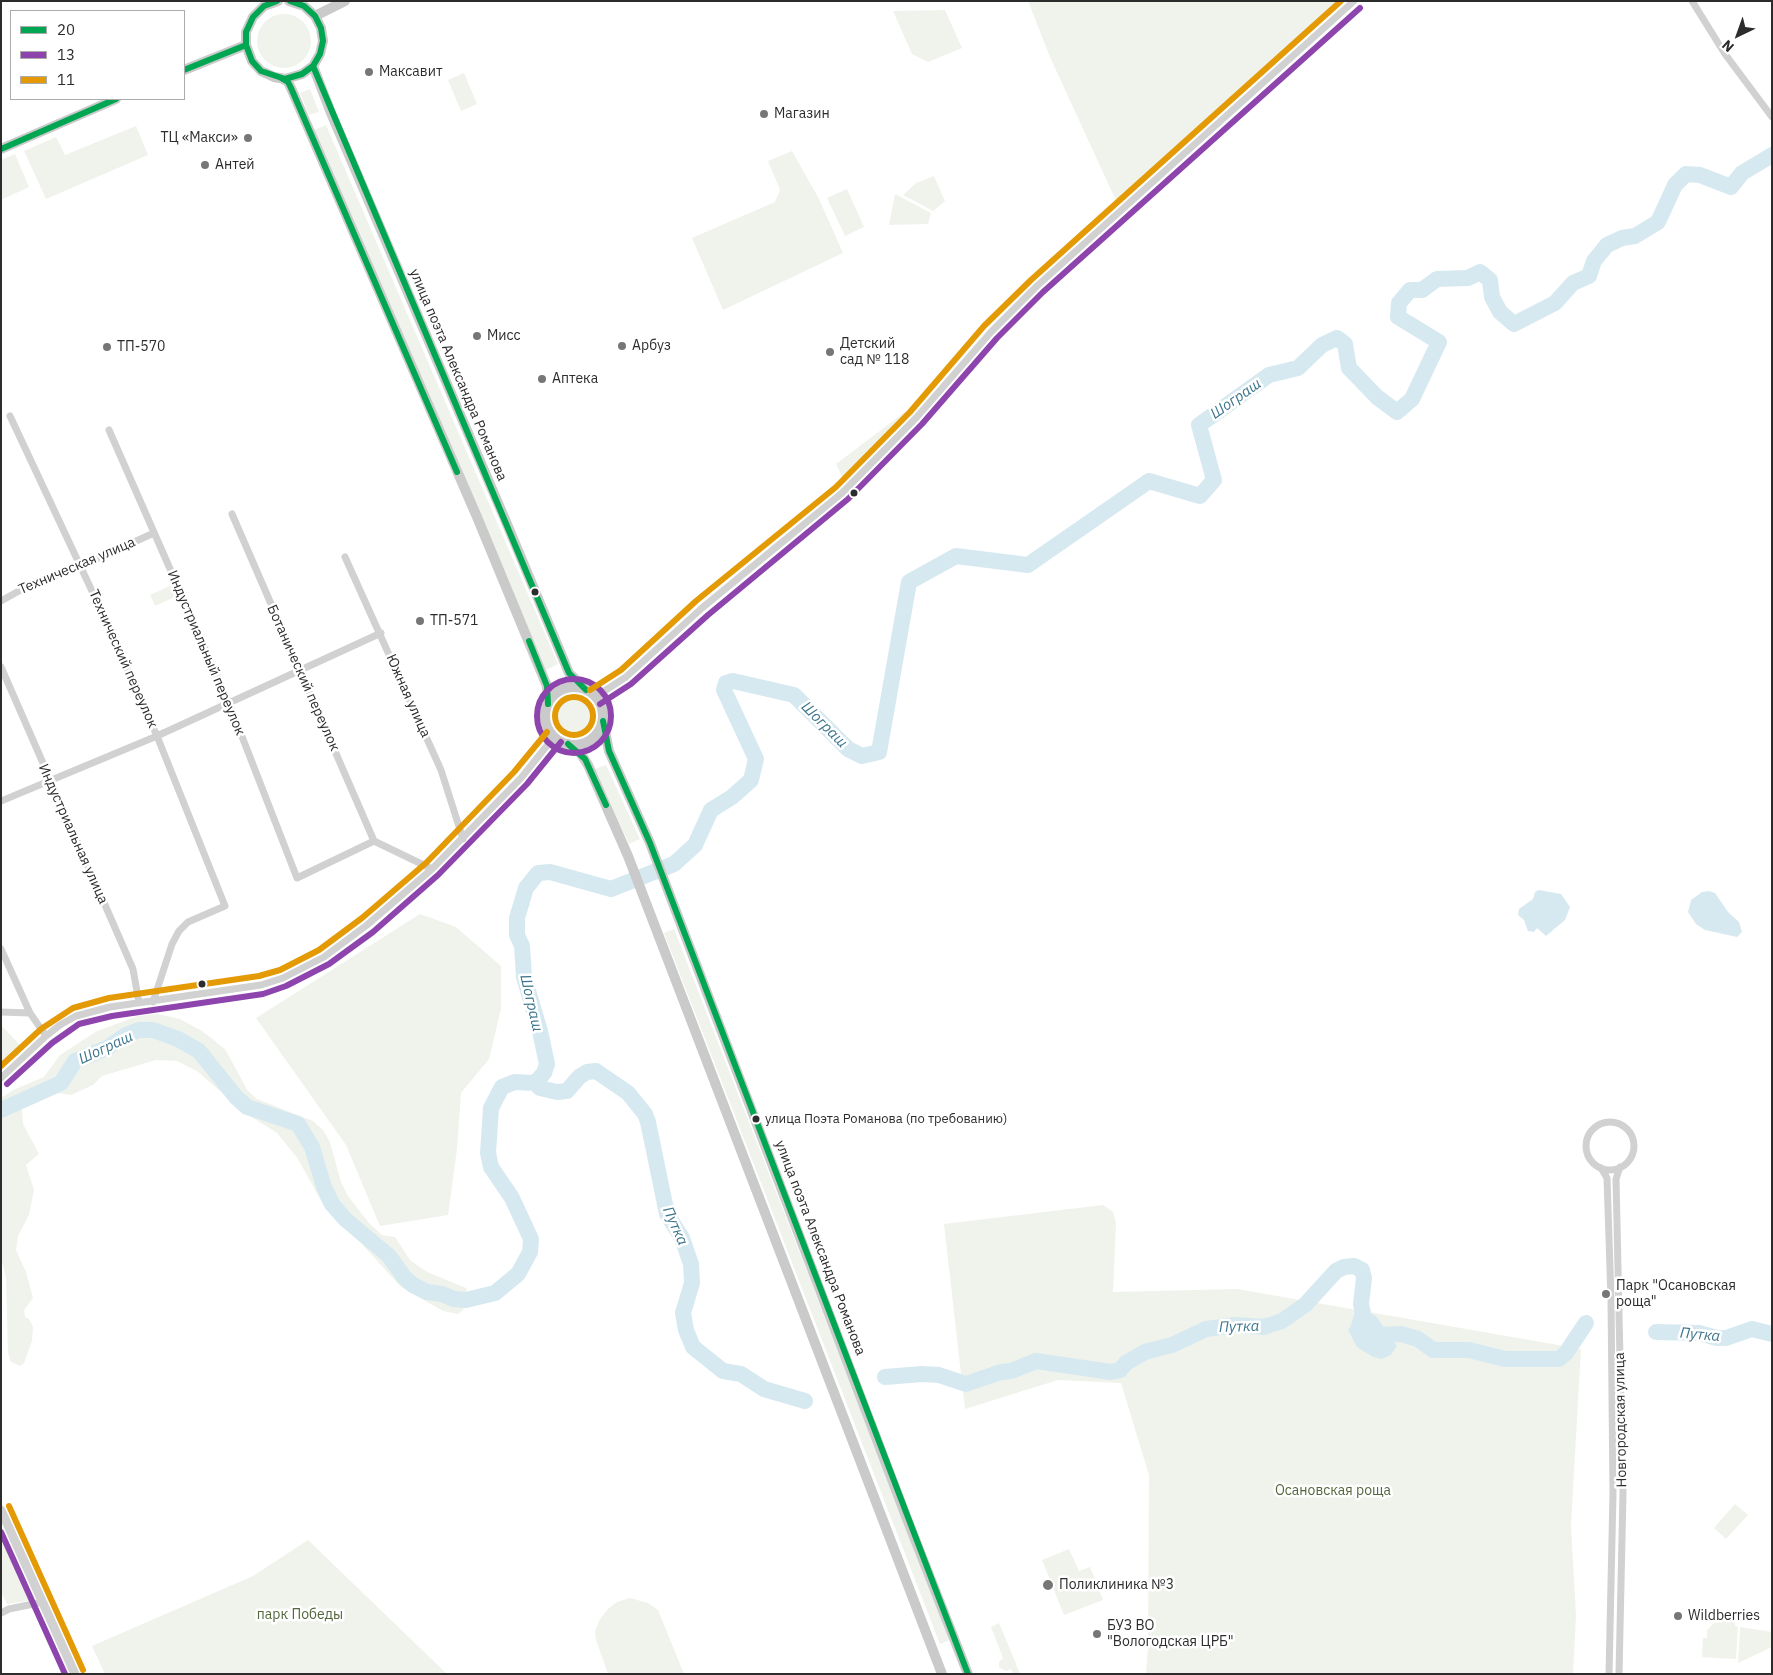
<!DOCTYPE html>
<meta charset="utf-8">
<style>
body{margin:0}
#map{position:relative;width:1773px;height:1675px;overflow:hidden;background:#fff;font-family:"IBM Plex Sans",sans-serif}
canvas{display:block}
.frame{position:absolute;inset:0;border:2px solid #2c2c2c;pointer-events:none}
.legend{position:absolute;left:10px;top:10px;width:175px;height:90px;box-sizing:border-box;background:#fff;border:1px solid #ababab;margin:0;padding:6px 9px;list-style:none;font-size:15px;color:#2c2c2c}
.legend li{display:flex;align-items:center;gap:10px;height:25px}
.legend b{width:25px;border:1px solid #ababab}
.north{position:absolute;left:1713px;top:10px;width:50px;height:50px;-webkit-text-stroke:4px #fff;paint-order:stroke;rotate:222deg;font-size:14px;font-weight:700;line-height:20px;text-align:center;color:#2c2c2c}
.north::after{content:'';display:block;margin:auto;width:18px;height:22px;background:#2c2c2c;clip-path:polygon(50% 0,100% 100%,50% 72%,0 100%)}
</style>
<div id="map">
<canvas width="1773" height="1675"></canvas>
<div class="frame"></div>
<ul class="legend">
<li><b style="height:6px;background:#00a651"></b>20</li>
<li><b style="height:6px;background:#8e44ad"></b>13</li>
<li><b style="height:6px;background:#e39a04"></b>11</li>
</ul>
<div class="north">N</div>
</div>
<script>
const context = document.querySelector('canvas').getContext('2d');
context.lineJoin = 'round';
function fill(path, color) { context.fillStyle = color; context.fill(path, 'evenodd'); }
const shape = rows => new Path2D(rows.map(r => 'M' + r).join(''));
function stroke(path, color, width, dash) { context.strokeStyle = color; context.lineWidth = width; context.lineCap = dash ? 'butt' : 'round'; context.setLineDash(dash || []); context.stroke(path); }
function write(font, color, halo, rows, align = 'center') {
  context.font = font + ' "IBM Plex Sans",sans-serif'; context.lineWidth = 5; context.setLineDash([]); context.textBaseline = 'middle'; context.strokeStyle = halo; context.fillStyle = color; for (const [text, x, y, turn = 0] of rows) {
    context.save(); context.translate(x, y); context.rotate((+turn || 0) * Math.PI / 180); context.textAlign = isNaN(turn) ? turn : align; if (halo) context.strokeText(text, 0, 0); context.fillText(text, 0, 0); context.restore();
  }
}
fill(shape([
 [1028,1,1344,1,1118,205,1050,57],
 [945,10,962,48,928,62,912,54,893,11],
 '257 41a27 27 0 1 1 54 0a27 27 0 1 1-54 0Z',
 [464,73,477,104,461,111,448,80],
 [310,89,319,112,309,115,300,93],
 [326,125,558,664,546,670,314,130],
 [136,126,148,155,46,199,24,151,56,137,65,155],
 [792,151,819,199,843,253,723,310,692,238,775,202,780,190,768,161],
 [15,154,29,187,1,200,1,160],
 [934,176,945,201,933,211,903,195,916,183],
 [847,189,864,227,845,236,827,198],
 [895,194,931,213,928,224,889,225],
 [910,408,913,414,845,483,836,464],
 [172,585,177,596,155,606,150,595],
 '553 716a21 21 0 1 1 42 0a21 21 0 1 1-42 0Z',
 [606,765,640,839,629,844,595,769],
 [420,914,456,927,501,966,501,1009,489,1059,461,1093,457,1149,448,1215,380,1226,346,1145,256,1018],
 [674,929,950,1640,940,1644,664,933],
 [158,1014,180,1019,202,1031,225,1049,248,1091,257,1099,313,1121,323,1130,330,1142,341,1182,348,1196,369,1223,382,1235,395,1237,410,1260,427,1272,466,1288,469,1296,463,1310,458,1314,443,1311,401,1287,359,1241,325,1208,298,1159,277,1133,245,1113,197,1071,177,1061,156,1060,102,1076,93,1085,71,1095,51,1092,31,1100,22,1109,23,1124,39,1154,26,1165,34,1190,29,1215,18,1236,16,1250,26,1272,33,1298,24,1310,25,1317,29,1319,33,1327,32,1341,24,1363,20,1366,11,1362,8,1353,6,1278,1,1257,1,1098,13,1090,44,1077,60,1055,97,1031,138,1016],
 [1,1025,20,1045,18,1050,1,1066],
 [1103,1205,1113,1212,1116,1223,1113,1292,1237,1289,1581,1349,1571,1525,1576,1616,1573,1674,1146,1674,1148,1647,1149,1475,1121,1383,1058,1380,965,1409,944,1224],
 [1735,1504,1748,1515,1726,1539,1714,1528],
 [4,1534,34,1600,7,1604,1,1592,1,1535],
 [308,1540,447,1674,105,1674,92,1646,253,1576],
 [1069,1549,1079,1571,1090,1567,1103,1600,1064,1615,1042,1560],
 [630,1598,648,1603,658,1610,684,1674,608,1674,596,1640,595,1631,600,1619,609,1608,617,1602],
 [1727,1610,1735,1617,1735,1626,1738,1627,1736,1659,1702,1657,1703,1638,1707,1638,1707,1630],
 [999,1623,1012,1654,1020,1674,1013,1674,1011,1669,1006,1671,999,1667,999,1662,1003,1658,991,1627],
 [1740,1627,1772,1632,1772,1647,1738,1663]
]), '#f0f3eb');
fill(shape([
 [1539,890,1561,894,1570,907,1565,920,1546,936,1537,928,1534,932,1528,931,1524,920,1518,915,1519,909,1533,899,1535,892],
 [1709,891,1715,893,1728,912,1739,922,1742,932,1737,937,1705,930,1696,924,1688,912,1691,900,1702,892],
 [1368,1312,1376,1316,1397,1346,1391,1355,1382,1359,1373,1357,1357,1347,1348,1330,1359,1315]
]), '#d7e9f0');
stroke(shape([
 [535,1083,540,1088,557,1092,567,1091,579,1077,587,1072,596,1071,628,1093,645,1114,648,1122,667,1214,682,1238,691,1264,692,1283,683,1313,686,1330,693,1347,723,1371,741,1374,764,1389,805,1401],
 [1,1110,61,1083,75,1061,107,1048,126,1035,139,1030,153,1030,178,1039,199,1051,236,1097,247,1107,298,1124,312,1147,324,1187,332,1204,345,1219,389,1256,404,1277,413,1285,427,1292,442,1294,454,1299,466,1300,495,1293,518,1274,530,1252,531,1239,512,1198,491,1167,488,1153,491,1108,502,1087,515,1082,535,1083,544,1073,547,1064,540,1031,524,977,522,946,517,935,517,918,526,888,538,873,550,872,611,889,674,864,695,845,711,810,732,797,751,780,756,759,724,690,726,683,733,681,794,695,848,749,862,756,879,752,909,582,956,556,1028,565,1149,481,1200,496,1214,480,1199,425,1269,375,1298,368,1322,345,1337,338,1345,344,1349,368,1377,397,1397,412,1412,399,1439,342,1398,317,1399,303,1410,290,1422,290,1437,279,1468,278,1480,272,1490,280,1492,297,1500,312,1514,324,1555,303,1573,283,1589,276,1594,261,1607,245,1622,238,1635,236,1658,222,1675,185,1686,174,1700,175,1731,187,1742,173,1772,155],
 [1656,1332,1699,1333,1717,1338,1726,1338,1752,1329,1772,1334],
 [885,1377,922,1374,939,1375,966,1384,1001,1372,1011,1371,1036,1361,1111,1372,1120,1370,1126,1363,1145,1352,1172,1345,1206,1329,1236,1325,1264,1327,1282,1321,1305,1305,1336,1271,1344,1267,1354,1266,1362,1270,1364,1278,1361,1304,1363,1313,1358,1329,1364,1336,1401,1334,1418,1339,1433,1350,1469,1350,1505,1359,1559,1359,1566,1353,1586,1323]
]), '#d7e9f0', 16);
stroke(shape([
 [1692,1,1725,54,1772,117],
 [10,416,99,606,157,736,225,906,188,922,179,931,172,944,153,1002],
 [109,430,229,703,297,878,374,841,432,869],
 [232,514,374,841],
 [345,557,441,770,463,839],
 [1,601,26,587,81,566,154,533],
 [1,667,133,969,139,1003],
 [595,697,626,677,702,608,842,493,916,418,991,332,1037,286,1354,1],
 [1,801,157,736,381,633],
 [1,949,30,1013,46,1036],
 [1,1012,30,1013],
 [1,1078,46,1036,60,1025,76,1016,110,1007,261,985,283,978,324,957,367,925,432,869,521,778,554,737],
 '1586 1146a24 24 0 1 1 48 0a24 24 0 1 1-48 0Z',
 [1601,1168,1607,1178,1611,1299,1613,1493,1609,1674],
 [1,1613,9,1609,43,1602],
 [1619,1674,1623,1493,1616,1179,1620,1167]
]), '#d1d1d1', 7);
stroke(shape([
 [1,1510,75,1674]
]), '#d1d1d1', 9);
stroke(shape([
 [278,1,264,6,253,17,246,32,246,45,252,61,261,71,274,77,285,79,302,74,313,66,320,54,323,41,321,28,315,16,304,6,289,1],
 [315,16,345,1],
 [313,66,331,113,507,524,569,673,586,690],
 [184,70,246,45],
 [281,78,288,82,291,88,477,517,547,686,548,704],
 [1,149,116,99],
 '545 716a29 29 0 1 1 58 0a29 29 0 1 1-58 0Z',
 [603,721,609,751,650,843,907,1519,968,1674],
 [568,744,581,754,588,765,628,856,942,1674]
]), '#cacaca', 10);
stroke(shape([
 [277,1,264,6,253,17,246,32,246,45,252,61,261,71,285,79,302,74,313,66,320,54,323,41,321,28,315,16,304,6,290,1],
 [313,66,569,673,586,690],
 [184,70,246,45],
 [281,78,288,82,291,88,457,472],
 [1,149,116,99],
 [529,641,547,686,548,704],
 [603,721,609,751,650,843,968,1674],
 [568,744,585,759,606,805]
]), '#00a651', 6);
stroke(shape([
 '537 716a37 37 0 1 1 74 0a37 37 0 1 1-74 0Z',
 [600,704,631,684,708,615,848,499,922,424,997,338,1043,292,1360,8],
 [7,1084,52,1043,79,1024,112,1016,263,994,286,986,329,964,373,932,438,875,527,784,561,742],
 [1,1532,65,1674]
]), '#8e44ad', 6);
stroke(shape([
 [590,690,621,670,696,601,836,487,910,412,984,326,1031,280,1341,1],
 '555 716a19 19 0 1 1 38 0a19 19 0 1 1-38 0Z',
 [1,1066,41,1029,73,1008,109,998,259,976,280,970,319,950,362,918,426,863,514,772,547,732],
 [9,1506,83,1670]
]), '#e39a04', 6);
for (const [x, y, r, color] of [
 [369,72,5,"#767676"],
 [764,114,5,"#767676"],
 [248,138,5,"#767676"],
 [205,165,5,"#767676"],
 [477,336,5,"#767676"],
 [622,346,5,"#767676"],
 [107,347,5,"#767676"],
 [830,352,5,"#767676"],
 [542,379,5,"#767676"],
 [854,493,4.5,"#2c2c2c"],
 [535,592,4.5,"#2c2c2c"],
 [420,621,5,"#767676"],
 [202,984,4.5,"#2c2c2c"],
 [756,1119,4.5,"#2c2c2c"],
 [1606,1294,5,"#767676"],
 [1048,1585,6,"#767676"],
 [1678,1616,5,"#767676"],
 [1097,1634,5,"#767676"]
]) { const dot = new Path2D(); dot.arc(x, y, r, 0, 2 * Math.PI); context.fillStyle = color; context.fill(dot); stroke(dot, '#fff', 2); }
write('13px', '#2c2c2c', '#fff', [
 ["улица Поэта Романова (по требованию)",765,1119]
], 'left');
write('14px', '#2c2c2c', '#fff', [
 ["Максавит",379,72],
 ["Магазин",774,114],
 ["ТЦ «Макси»",238,138,"right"],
 ["Антей",215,165],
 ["Мисс",487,336],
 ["Детский",840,344],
 ["сад № 118",840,360],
 ["Арбуз",632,346],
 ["ТП-570",117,347],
 ["Аптека",552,379],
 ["ТП-571",430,621],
 ["Парк \"Осановская",1616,1286],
 ["роща\"",1616,1302],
 ["Поликлиника №3",1059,1585],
 ["Wildberries",1688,1616],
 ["БУЗ ВО",1107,1626],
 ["\"Вологодская ЦРБ\"",1107,1642]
], 'left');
write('14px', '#2c2c2c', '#fff', [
 ["улица поэта Александра Романова",458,375,67],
 ["Техническая улица",77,566,-23],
 ["Индустриальный переулок",206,653,67],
 ["Технический переулок",123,659,66],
 ["Ботанический переулок",303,678,66],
 ["Южная улица",408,696,66],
 ["Индустриальная улица",73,834,66],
 ["улица поэта Александра Романова",820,1248,69],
 ["Новгородская улица",1621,1420,-91]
]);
write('14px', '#54673b', '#fff', [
 ["Осановская роща",1333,1491],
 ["парк Победы",300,1615]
]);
write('italic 15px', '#3c758d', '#fff', [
 ["Шограш",1236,399,-35],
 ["Шограш",824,725,45],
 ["Шограш",531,1003,77],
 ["Шограш",106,1048,-25],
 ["Путка",675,1226,66],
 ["Путка",1239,1327,-2],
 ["Путка",1700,1335,5]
]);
</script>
